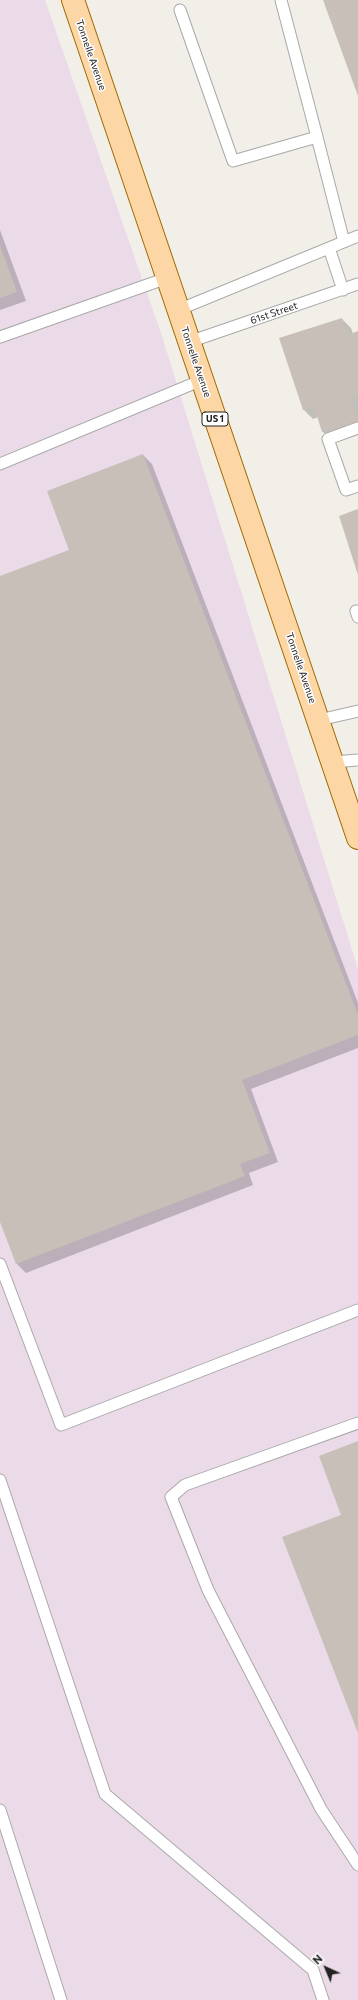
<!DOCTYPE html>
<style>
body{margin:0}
#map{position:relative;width:358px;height:2000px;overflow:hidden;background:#f2efe9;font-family:Commissioner,sans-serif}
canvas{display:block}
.north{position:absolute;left:306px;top:1948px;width:40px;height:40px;-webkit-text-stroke:3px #fff;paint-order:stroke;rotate:316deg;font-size:11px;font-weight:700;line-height:16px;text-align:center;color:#222}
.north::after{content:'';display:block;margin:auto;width:14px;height:18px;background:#222;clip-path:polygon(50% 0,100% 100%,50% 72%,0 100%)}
</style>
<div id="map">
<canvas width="358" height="2000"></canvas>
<div class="north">N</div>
</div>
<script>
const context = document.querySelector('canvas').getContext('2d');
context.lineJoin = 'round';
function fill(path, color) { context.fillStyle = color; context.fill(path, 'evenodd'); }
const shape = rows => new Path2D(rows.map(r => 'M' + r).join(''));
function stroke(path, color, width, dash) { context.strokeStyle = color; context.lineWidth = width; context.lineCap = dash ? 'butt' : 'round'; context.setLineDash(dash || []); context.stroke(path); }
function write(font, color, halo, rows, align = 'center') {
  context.font = font + ' Commissioner,sans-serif'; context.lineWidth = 3; context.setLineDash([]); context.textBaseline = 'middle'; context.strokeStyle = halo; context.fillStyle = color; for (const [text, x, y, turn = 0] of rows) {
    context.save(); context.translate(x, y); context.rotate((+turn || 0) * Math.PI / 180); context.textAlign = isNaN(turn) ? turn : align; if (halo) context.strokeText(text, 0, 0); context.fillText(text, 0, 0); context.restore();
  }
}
fill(shape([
 [0,0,45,0,161,333,358,969,358,2000,0,2000]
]), '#ebdbe8');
fill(shape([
 [0,230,26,301,0,310],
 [342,319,351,328,353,334,358,332,358,432,332,441,323,432,318,417,313,419,304,410],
 [143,455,152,464,358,1003,358,1048,251,1089,278,1162,249,1173,253,1185,26,1273,17,1264,0,1219,0,578,71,550]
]), '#0003');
fill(shape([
 [323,0,358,0,358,96],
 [0,245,17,292,0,298],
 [342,318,347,335,358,331,358,393,349,396,358,421,322,432,314,407,303,410,279,338],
 [143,454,358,1015,358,1035,242,1080,270,1153,240,1164,245,1176,16,1264,0,1222,0,576,69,550,47,491],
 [358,509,358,575,339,516],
 [358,1441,358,1733,282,1537,341,1515,319,1456]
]), '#c7bfb8');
const lane = shape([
 [281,0,317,137],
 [180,10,233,161,317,137,344,242],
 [329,248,343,290],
 [178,310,358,236],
 [0,337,167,278],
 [189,342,358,284],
 [358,428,328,439,346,490,358,486],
 [0,464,202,380],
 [356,611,358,617],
 [319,720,358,711],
 [333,762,358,760],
 [0,1264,61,1425,358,1310],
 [358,1423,185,1485,171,1497,208,1590,321,1809,358,1865],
 [0,1480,105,1794,313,1970,323,2000],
 [0,1810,61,2000]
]);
const primary = shape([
 [73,0,358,838]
]);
stroke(lane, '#a9a9a9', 13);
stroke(primary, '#a06b00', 24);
stroke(lane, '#fff', 11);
stroke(primary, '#fcd6a4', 22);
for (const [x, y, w] of [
 [215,419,26]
]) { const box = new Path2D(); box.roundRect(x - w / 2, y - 7, w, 14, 3); context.fillStyle = '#fff'; context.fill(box); stroke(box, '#222', 1); }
write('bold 9px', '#222', null, [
 ["US 1",215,419]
]);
write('10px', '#222', '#fff', [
 ["Tonnelle Avenue",91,55,71],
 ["61st Street",274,313,-19],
 ["Tonnelle Avenue",196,362,71],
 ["Tonnelle Avenue",301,668,71]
]);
</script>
